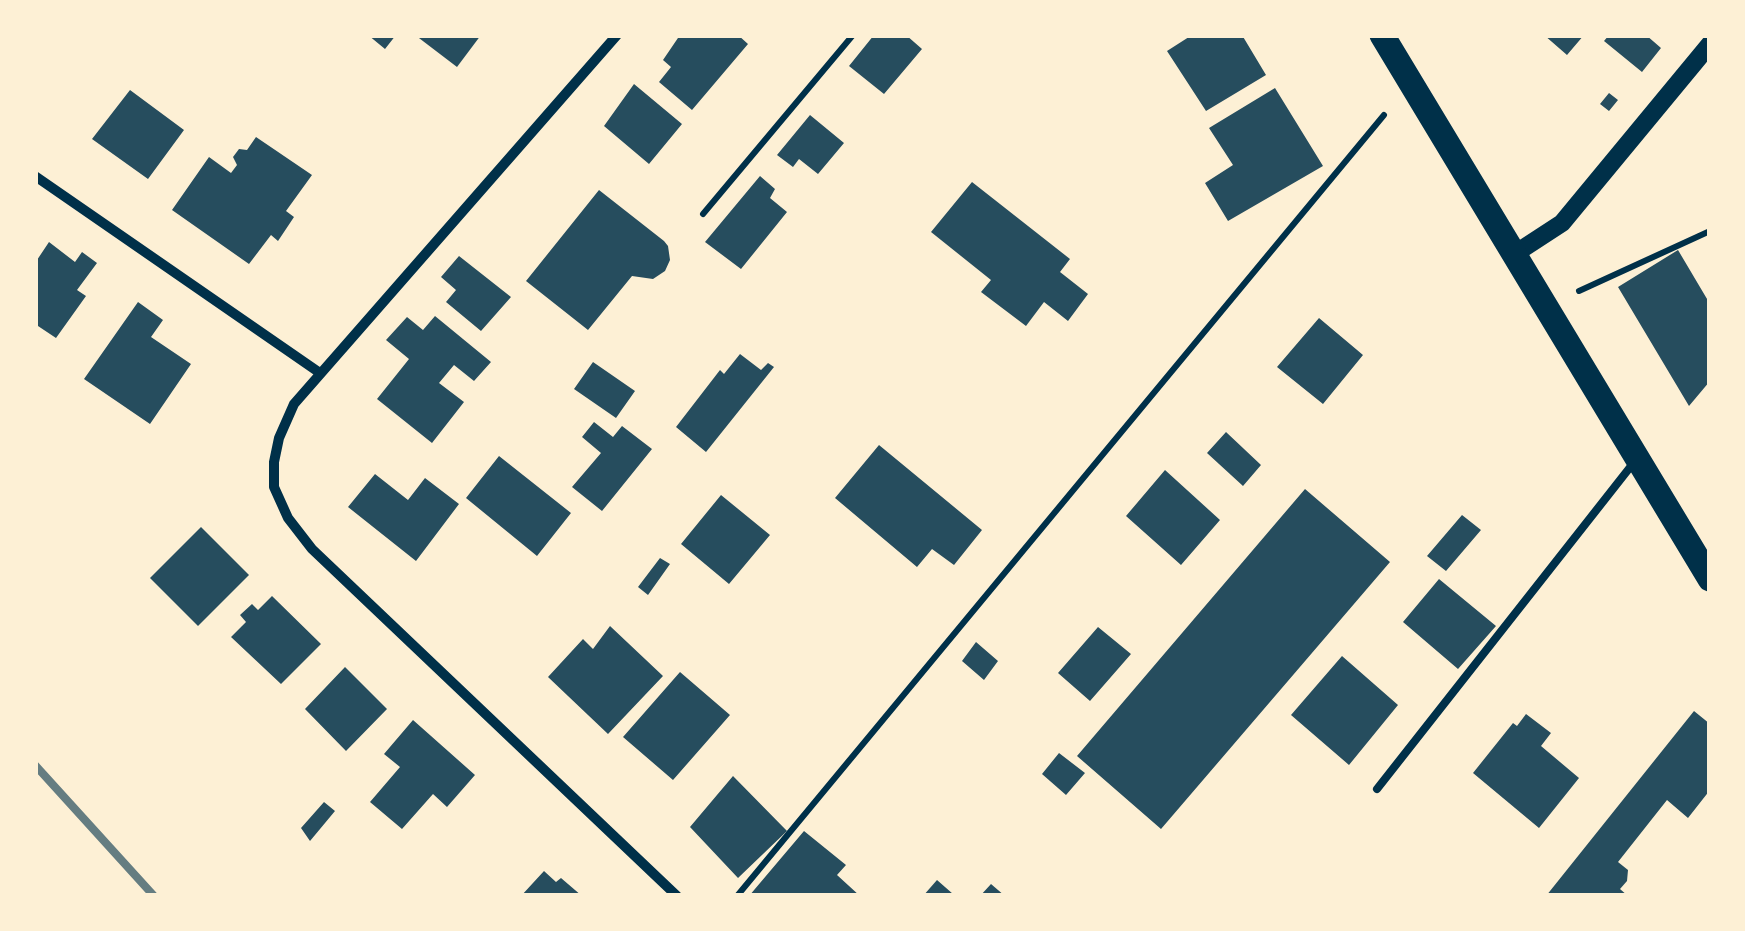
<!DOCTYPE html>
<style>
body{margin:0}
#map{position:relative;width:1745px;height:931px;overflow:hidden;background:#fdf0d5;font-family:Commissioner,sans-serif}
canvas{display:block}
.frame{position:absolute;inset:0;border:38px solid #fdf0d5;pointer-events:none}
</style>
<div id="map">
<canvas width="1745" height="931"></canvas>
<div class="frame"></div>
</div>
<script>
const context = document.querySelector('canvas').getContext('2d');
context.lineJoin = 'round';
function fill(path, color) { context.fillStyle = color; context.fill(path, 'evenodd'); }
const shape = rows => new Path2D(rows.map(r => 'M' + r).join(''));
function stroke(path, color, width, dash) { context.strokeStyle = color; context.lineWidth = width; context.lineCap = dash ? 'butt' : 'round'; context.setLineDash(dash || []); context.stroke(path); }
fill(shape([
 [368,35,396,35,385,49],
 [415,35,481,35,457,67],
 [680,35,738,35,748,44,692,110,659,82,671,67,663,60],
 [874,35,906,35,922,49,884,94,849,66],
 [1192,35,1242,35,1266,75,1206,111,1167,51],
 [1544,35,1584,35,1567,55],
 [1609,35,1646,35,1661,48,1642,72,1604,41],
 [634,84,682,124,649,164,604,126],
 [1275,88,1323,166,1228,221,1205,183,1233,165,1209,128],
 [130,90,184,130,148,179,92,139],
 [1609,93,1618,100,1609,111,1600,104],
 [810,115,844,143,818,174,799,159,793,167,777,155],
 [256,137,312,175,286,211,294,217,278,241,271,235,249,264,172,210,209,157,231,173,237,165,233,157,239,149,247,150],
 [760,176,775,189,770,198,787,212,741,269,705,242],
 [972,182,1070,259,1060,272,1088,294,1068,321,1044,302,1026,326,981,292,991,280,931,232],
 [599,190,664,241,668,246,670,260,665,271,653,279,632,276,588,330,526,281],
 [49,242,75,262,82,252,97,263,77,290,86,296,56,338,35,324,35,263],
 [1678,250,1710,304,1710,381,1689,406,1618,287],
 [459,256,511,297,481,331,446,302,456,290,441,277],
 [138,302,163,320,151,337,191,364,150,424,84,379],
 [435,316,491,362,474,381,454,365,439,383,464,402,432,443,377,399,409,359,386,340,407,317,423,330],
 [1319,318,1363,355,1323,404,1277,367],
 [740,354,761,370,768,363,774,367,706,452,676,427,720,370,724,374],
 [593,362,635,391,616,418,574,389],
 [594,422,613,437,622,426,652,449,602,511,572,487,601,453,582,437],
 [1226,432,1261,465,1243,486,1207,453],
 [879,445,982,530,954,565,932,549,917,567,835,498],
 [499,456,571,513,537,556,466,498],
 [1165,470,1220,520,1181,565,1126,516],
 [375,474,408,500,425,478,459,504,416,561,348,507],
 [1305,489,1390,562,1161,829,1077,756],
 [721,495,770,535,729,584,681,544],
 [1462,515,1481,530,1446,571,1427,556],
 [201,527,249,575,198,626,150,578],
 [660,558,670,564,648,595,638,587],
 [1439,579,1496,626,1458,669,1403,622],
 [272,596,321,644,281,684,231,637,246,622,240,615,252,604,258,610],
 [610,626,663,676,608,734,548,677,583,639,593,649],
 [1098,627,1131,654,1090,701,1058,673],
 [976,642,998,661,984,680,962,661],
 [1342,656,1398,705,1349,765,1291,715],
 [345,667,387,709,346,751,305,709],
 [680,672,730,715,673,780,623,737],
 [1694,711,1710,724,1710,790,1688,818,1667,800,1618,862,1628,870,1627,881,1620,889,1628,896,1546,896],
 [1526,714,1551,733,1541,746,1579,778,1539,828,1473,773,1513,723,1517,726],
 [413,720,475,775,447,807,433,794,402,829,370,802,400,767,384,754],
 [1059,753,1085,773,1066,795,1042,774],
 [733,776,787,831,738,878,690,827],
 [324,802,335,811,310,841,301,828],
 [804,831,846,865,837,875,860,896,749,896],
 [544,871,556,882,561,878,582,896,521,896],
 [937,880,953,894,951,896,923,896],
 [991,884,1005,896,980,896]
]), '#264d5e');
stroke(shape([
 [703,214,853,35],
 [1579,291,1710,231],
 [737,896,1384,115]
]), '#003049', 6);
stroke(shape([
 [1377,789,1635,461]
]), '#003049', 8);
stroke(shape([
 [617,35,294,404,279,438,274,462,274,487,288,518,312,549,677,896],
 [35,176,320,373]
]), '#003049', 10);
stroke(shape([
 [1516,253,1562,223,1710,44]
]), '#003049', 18);
stroke(shape([
 [1382,35,1710,579]
]), '#003049', 25);
stroke(shape([
 [35,765,154,896]
]), '#657d81', 8);
</script>
